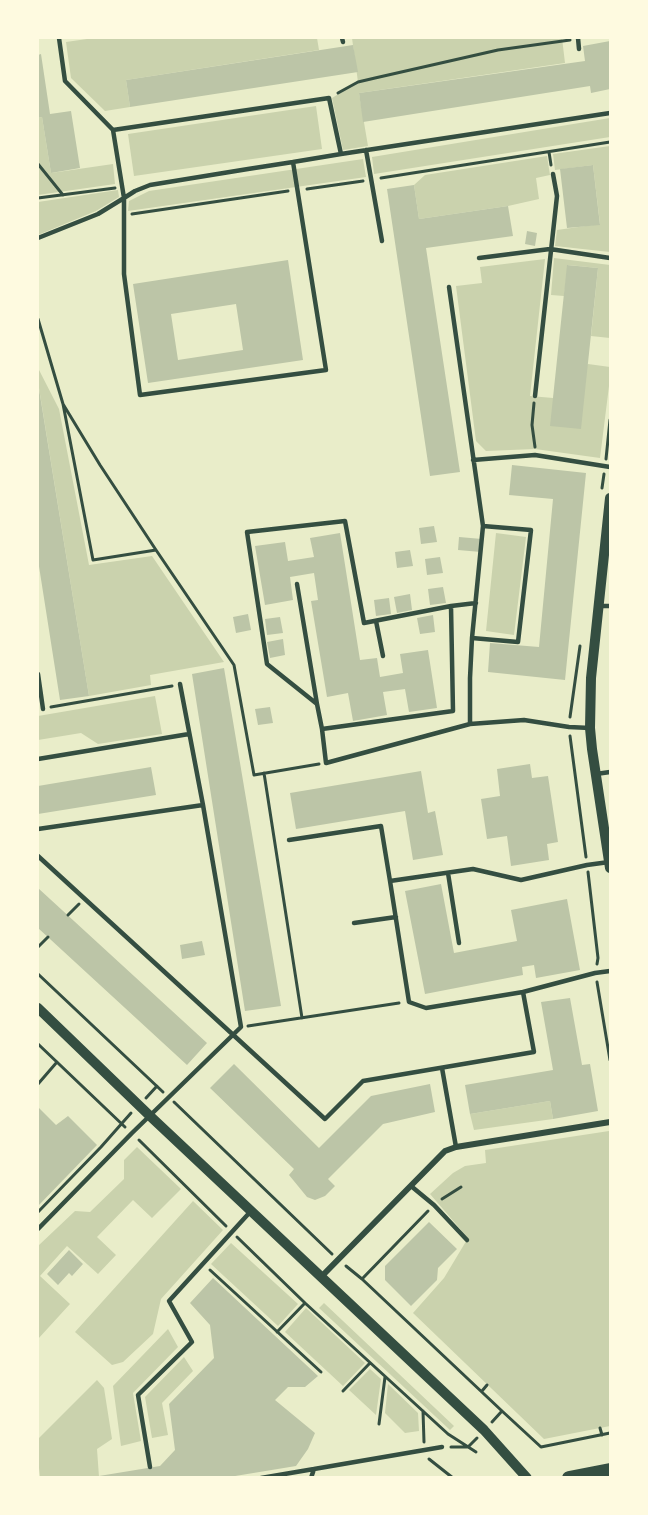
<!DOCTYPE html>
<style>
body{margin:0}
#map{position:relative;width:648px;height:1515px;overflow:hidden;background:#e9edc9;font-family:"DejaVu Sans",sans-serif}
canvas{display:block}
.frame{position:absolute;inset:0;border:39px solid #fefae0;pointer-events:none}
</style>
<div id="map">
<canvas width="648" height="1515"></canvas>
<div class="frame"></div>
</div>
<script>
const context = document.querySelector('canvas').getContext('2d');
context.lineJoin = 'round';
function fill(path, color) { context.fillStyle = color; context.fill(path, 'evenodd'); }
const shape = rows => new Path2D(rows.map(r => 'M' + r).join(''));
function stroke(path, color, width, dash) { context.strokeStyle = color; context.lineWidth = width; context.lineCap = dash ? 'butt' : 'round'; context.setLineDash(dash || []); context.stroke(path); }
fill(shape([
 [94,38,317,38,319,50,126,80,130,107,105,111,71,78,66,42],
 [352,38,562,38,565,63,359,93,368,146,343,150,332,98,358,82],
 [316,106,322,149,134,176,128,134],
 [42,117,51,173,113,164,115,184,38,195,38,118],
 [610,118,610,137,374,174,372,157],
 [610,146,610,252,555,246,557,230,600,224,593,165,555,170,553,154],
 [547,156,550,175,536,178,539,199,508,206,419,219,414,185,425,175],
 [363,159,366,177,128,211,129,201,149,191],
 [118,190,119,197,96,211,38,235,38,202],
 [554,258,610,265,610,338,591,336,598,268,568,265,564,296,551,295],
 [545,259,530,396,553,398,588,364,610,367,610,378,600,458,535,449,486,451,476,441,456,286,482,283,480,267],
 [38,368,59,409,89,565,152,556,224,662,150,675,151,685,89,696,38,382],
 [496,533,526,537,514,635,486,631],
 [155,696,162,734,98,744,81,733,38,740,38,716],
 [550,1101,553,1119,474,1130,470,1114],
 [609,1131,610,1139,610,1426,544,1439,413,1313,444,1278,468,1238,430,1194,453,1173,465,1166,486,1163,485,1150],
 [137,1147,181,1189,152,1218,133,1200,97,1237,116,1255,98,1274,67,1246,40,1276,70,1304,38,1339,38,1246,75,1211,90,1212,124,1179,124,1160],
 [193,1201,223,1230,161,1299,153,1334,123,1362,112,1365,75,1332],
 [231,1243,298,1304,278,1326,211,1264],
 [324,1303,454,1426,450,1430,319,1308],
 [306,1308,365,1363,343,1386,285,1332],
 [168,1329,178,1347,133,1393,141,1441,121,1446,113,1386],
 [184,1357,193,1371,162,1403,168,1435,152,1438,145,1397],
 [370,1369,381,1379,376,1415,349,1390],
 [97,1380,104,1388,112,1439,97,1449,99,1477,40,1477,38,1459,38,1439],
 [388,1384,418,1413,419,1431,405,1433,385,1413]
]), '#cad2ad');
fill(shape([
 [610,41,610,89,591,93,590,86,363,122,359,93,585,61,583,46],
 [353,45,358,72,130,107,126,80],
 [41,54,50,114,71,111,80,168,51,173,42,117,38,118,38,55],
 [593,165,600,225,567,228,560,169],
 [414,185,419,219,508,206,513,236,426,248,460,472,430,476,387,189],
 [527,231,537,233,535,246,525,244],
 [288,260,303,360,148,383,133,284],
 [236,304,243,350,178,360,171,314],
 [567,265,598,268,581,429,550,426],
 [38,389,39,389,89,696,60,700,38,560],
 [512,465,586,473,565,680,488,672,490,643,539,647,553,499,509,495],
 [434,526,437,542,421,544,419,528],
 [340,533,360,660,377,658,380,677,403,673,400,654,428,650,437,708,409,712,405,689,383,692,387,715,353,721,348,693,327,697,311,601,318,600,314,573,290,577,293,600,265,605,255,546,285,542,288,561,314,557,310,538],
 [459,537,482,539,481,552,458,550],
 [410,550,413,566,397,568,395,552],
 [440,557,443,573,427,575,425,559],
 [443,587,446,603,430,605,428,589],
 [410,594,412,610,397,613,394,597],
 [389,598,391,614,376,616,374,600],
 [248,614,251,630,236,633,233,617],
 [433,615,435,632,420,634,417,618],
 [280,617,283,633,267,635,265,619],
 [283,639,285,655,270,658,267,642],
 [224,668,281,1006,245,1011,192,674],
 [270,707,273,723,258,725,255,709],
 [530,764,532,778,548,776,558,842,547,844,549,860,511,866,507,836,487,839,481,799,500,796,497,769],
 [151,767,156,795,38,814,38,786],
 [421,771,428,813,435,811,443,855,413,860,405,811,296,829,290,793],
 [441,884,454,953,517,941,511,910,567,899,580,970,536,978,534,965,522,967,523,975,425,994,405,891],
 [38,888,207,1043,187,1065,38,928],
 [202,941,205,955,182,959,180,945],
 [570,998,582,1065,590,1064,598,1111,553,1119,550,1101,470,1114,465,1085,553,1070,541,1002],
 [234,1064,319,1148,371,1096,430,1084,435,1112,383,1124,328,1179,335,1186,325,1196,315,1200,307,1197,289,1175,294,1169,210,1088],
 [38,1107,56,1125,68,1116,97,1145,38,1206],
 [429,1222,457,1249,438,1268,437,1280,411,1306,385,1280,385,1266],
 [69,1250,83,1264,72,1276,69,1273,58,1285,47,1274],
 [213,1278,318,1376,305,1387,288,1387,275,1400,315,1433,308,1449,296,1466,223,1478,99,1478,99,1476,160,1466,175,1450,169,1404,214,1358,210,1325,190,1303]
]), '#bcc5a7');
stroke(shape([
 [338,93,358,82,375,78,498,50,570,40],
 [549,152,551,165],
 [38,164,63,195],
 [381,178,610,142],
 [307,189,363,181],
 [38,198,115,188],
 [132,214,288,191],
 [38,319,63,404,93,560,156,550],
 [534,403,532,425,535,447],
 [63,404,100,465,156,550,234,665,254,775,319,764],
 [606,459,610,420],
 [602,488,604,474],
 [51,707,172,686],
 [570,717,580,646],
 [570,736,586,857],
 [264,773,302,1018],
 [588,872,598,958,597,964],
 [68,915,79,904],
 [38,947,48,937],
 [38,974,163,1092],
 [597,982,610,1060],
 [248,1026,399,1003],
 [38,1044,125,1127],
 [38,1084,57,1062],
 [146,1098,157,1086],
 [174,1102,332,1254],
 [139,1140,226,1226],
 [442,1199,461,1187],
 [38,1212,101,1147,131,1113],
 [237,1237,305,1303,448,1434,476,1452],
 [346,1266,362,1279,502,1411],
 [210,1270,321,1372],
 [362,1279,428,1211],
 [277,1332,305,1303],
 [343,1391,370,1363],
 [482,1391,487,1385],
 [423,1411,424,1442],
 [492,1422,502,1411,541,1447,610,1433],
 [379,1424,385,1377],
 [600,1428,602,1435],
 [451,1447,468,1447,477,1438],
 [429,1459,453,1478]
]), '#344e41', 3);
stroke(shape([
 [59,38,65,81,113,130,329,98,341,154],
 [342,38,343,42],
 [578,38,579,49],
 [366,150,382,241],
 [293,162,326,370,140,395,124,274,124,198,135,191,150,185,248,169,293,162,341,154,610,113],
 [38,238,98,214,124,198,113,130],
 [479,258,550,249,610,258],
 [449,287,483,526,531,530,518,642,472,638,470,678,470,724],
 [535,396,557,196,553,174],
 [473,460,535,455,610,467],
 [297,584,317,704,267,664,247,532,345,521,364,623,451,606,476,603],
 [451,606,453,711,322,729,326,763,470,724,524,720,569,727,590,728],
 [598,606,610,606],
 [376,621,383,656],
 [472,638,483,526],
 [38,674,43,709],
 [317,704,322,729],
 [38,759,189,734],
 [596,774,610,772],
 [38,829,203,805],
 [289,840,381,826,390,881],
 [38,856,325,1119,363,1081,534,1052,523,992,595,973,610,971],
 [448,873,459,943],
 [354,923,396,917],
 [523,992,426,1008,409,1002,390,881,473,869,521,880,587,865,609,862],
 [442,1068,456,1147],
 [411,1186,434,1205,467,1240],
 [38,1229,132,1133,241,1027,203,805,180,684],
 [150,1467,138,1395,192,1342,169,1301,251,1211],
 [261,1478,314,1469],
 [311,1478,314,1469,442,1447]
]), '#344e41', 4.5);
stroke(shape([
 [321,1277,445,1151,456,1147,610,1122]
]), '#344e41', 6);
stroke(shape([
 [610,498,591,678,590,728,592,749,610,868],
 [38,1008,150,1116,484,1430,527,1478]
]), '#344e41', 10);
stroke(shape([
 [569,1478,610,1470]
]), '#344e41', 14);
</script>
